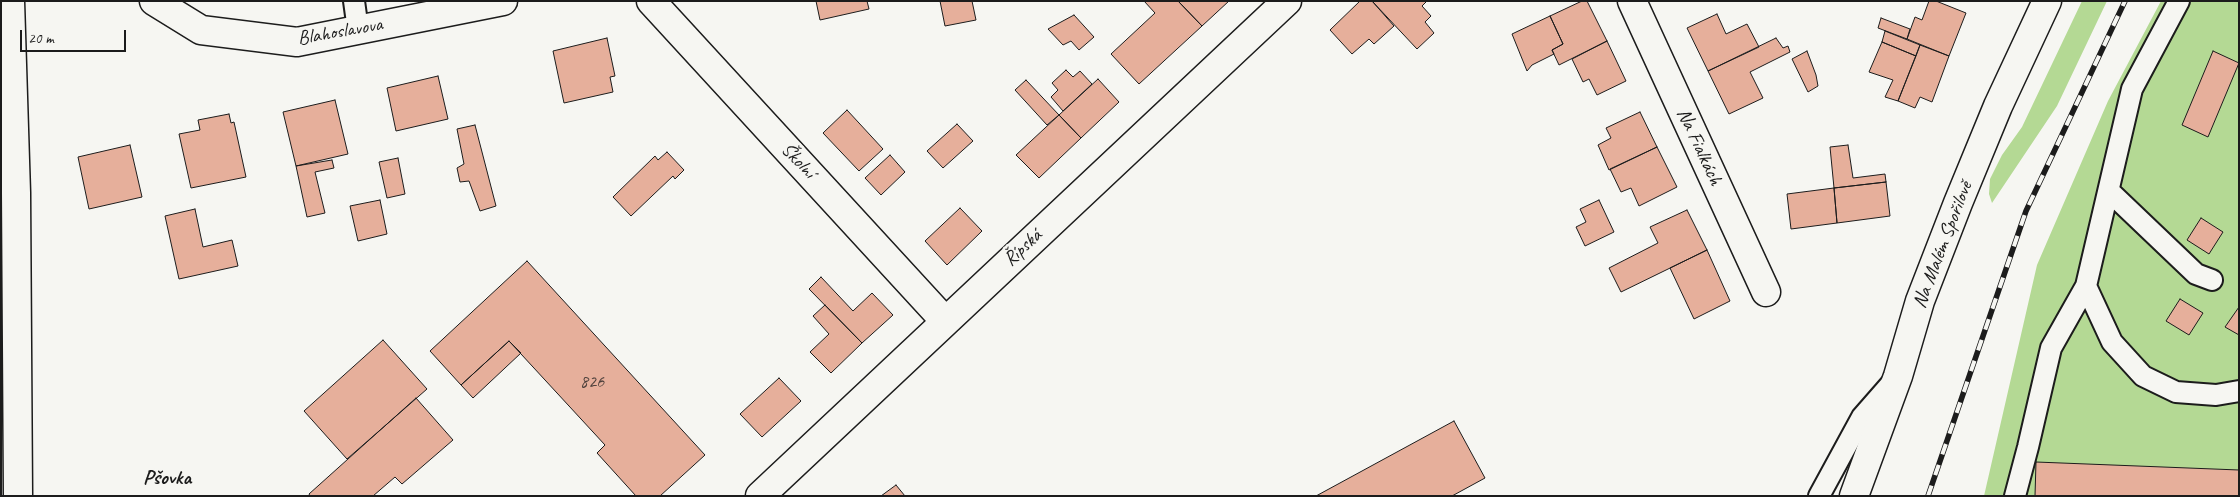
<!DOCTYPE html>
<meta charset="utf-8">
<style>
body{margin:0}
#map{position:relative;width:2240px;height:497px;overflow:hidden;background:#f6f6f2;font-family:Caveat,sans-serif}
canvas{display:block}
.frame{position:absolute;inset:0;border:2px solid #1c1c1c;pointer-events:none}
.scale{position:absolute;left:20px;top:30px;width:106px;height:22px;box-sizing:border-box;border:2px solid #1c1c1c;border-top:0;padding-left:6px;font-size:15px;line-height:18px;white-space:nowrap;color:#1c1c1c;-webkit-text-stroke:4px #f6f6f2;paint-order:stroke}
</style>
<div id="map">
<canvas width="2240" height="497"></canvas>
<div class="frame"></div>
<div class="scale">20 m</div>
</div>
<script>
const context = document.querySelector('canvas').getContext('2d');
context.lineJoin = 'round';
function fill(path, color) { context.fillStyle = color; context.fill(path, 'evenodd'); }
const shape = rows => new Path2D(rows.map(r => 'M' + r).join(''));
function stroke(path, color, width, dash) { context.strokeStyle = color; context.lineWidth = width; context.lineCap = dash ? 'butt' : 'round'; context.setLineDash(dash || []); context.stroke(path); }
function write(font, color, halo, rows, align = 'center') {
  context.font = font + ' Caveat,sans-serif'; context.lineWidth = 5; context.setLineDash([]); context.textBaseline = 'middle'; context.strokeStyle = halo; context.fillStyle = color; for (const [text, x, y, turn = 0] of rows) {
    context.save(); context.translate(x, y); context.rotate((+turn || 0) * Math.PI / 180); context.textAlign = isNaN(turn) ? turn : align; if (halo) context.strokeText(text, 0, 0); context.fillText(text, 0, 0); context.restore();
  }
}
fill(shape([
 [2082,1,2107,1,2057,106,1992,203,1989,194,1990,179,2002,155,2022,127],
 [2161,1,2239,1,2239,496,1984,496,2037,265,2108,101]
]), '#b4d994');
const building = shape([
 [816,1,867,1,869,9,820,20,816,1],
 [940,1,972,1,976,20,945,26,940,1],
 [1144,1,1178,1,1202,26,1139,84,1111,54,1155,13,1144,1],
 [1178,1,1229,1,1202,26,1178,1],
 [1360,1,1372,1,1394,26,1374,44,1369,39,1352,54,1330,30,1360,1],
 [1372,1,1427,1,1422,6,1431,16,1425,22,1434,33,1417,49,1372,1],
 [1582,1,1587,1,1607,41,1559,65,1552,50,1563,44,1550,16,1582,1],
 [1929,1,1936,1,1966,13,1949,56,1907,39,1915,17,1922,20,1929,1],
 [1717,14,1726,34,1747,24,1759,47,1708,71,1687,28,1717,14],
 [1074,15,1094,37,1079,50,1071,41,1063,45,1048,29,1074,15],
 [1550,16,1563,44,1552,50,1554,54,1532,65,1527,71,1512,34,1550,16],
 [1881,18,1910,29,1907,39,1878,28,1881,18],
 [1885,31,1920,45,1916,56,1882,42,1885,31],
 [607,38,615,76,610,77,613,92,564,103,553,51,607,38],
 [1776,38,1783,48,1788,46,1790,52,1750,72,1763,98,1729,114,1708,71,1776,38],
 [1607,41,1626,81,1597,95,1589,79,1583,82,1572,59,1607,41],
 [1882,42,1916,56,1898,101,1885,97,1893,80,1869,72,1882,42],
 [1920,45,1949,56,1932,102,1920,97,1915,108,1898,101,1920,45],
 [1807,51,1816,75,1818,86,1808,92,1792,59,1807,51],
 [2213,51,2239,63,2208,137,2182,125,2213,51],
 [1066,70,1073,77,1080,71,1092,84,1063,111,1051,97,1058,90,1052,83,1066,70],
 [438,76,448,119,396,131,387,88,438,76],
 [1098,79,1119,102,1081,138,1059,115,1098,79],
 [1026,80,1059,115,1047,125,1015,90,1026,80],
 [335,100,348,154,296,166,283,112,335,100],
 [847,110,883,149,859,171,823,133,847,110],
 [1640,112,1657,147,1609,170,1598,145,1611,138,1606,128,1640,112],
 [229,114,231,123,234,122,246,177,191,188,179,134,200,130,198,120,229,114],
 [1059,115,1081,138,1039,178,1016,155,1059,115],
 [957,124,973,141,943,168,927,151,957,124],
 [475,125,496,206,480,211,469,181,460,182,457,168,464,164,457,129,475,125],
 [130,145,142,197,89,209,78,157,130,145],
 [1848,145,1853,178,1885,174,1886,182,1834,188,1830,147,1848,145],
 [1657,147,1677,187,1639,206,1631,188,1621,192,1610,169,1657,147],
 [667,152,684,170,675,179,673,176,631,216,613,197,655,156,658,160,667,152],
 [890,155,905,172,881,195,865,178,890,155],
 [398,158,405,194,387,198,379,162,398,158],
 [332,160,334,168,315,172,325,213,307,217,296,166,332,160],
 [1886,182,1890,216,1837,223,1834,188,1886,182],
 [1834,188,1837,223,1791,229,1787,194,1834,188],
 [380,200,387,234,358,241,350,206,380,200],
 [1599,200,1614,232,1585,246,1576,227,1586,222,1580,209,1599,200],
 [960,208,982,231,947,265,925,241,960,208],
 [195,209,203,247,232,240,238,266,179,279,165,216,195,209],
 [1687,210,1707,250,1621,292,1609,268,1658,243,1650,227,1687,210],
 [2201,218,2223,232,2209,254,2187,240,2201,218],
 [1707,250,1730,301,1694,319,1670,268,1707,250],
 [527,261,705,455,660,496,636,496,597,453,605,445,509,341,461,385,430,351,527,261],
 [821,277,853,311,872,293,893,315,862,343,809,289,821,277],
 [2180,299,2203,313,2189,335,2166,321,2180,299],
 [825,305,862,343,831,373,810,352,829,334,813,316,825,305],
 [2239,307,2239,335,2225,327,2239,307],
 [383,340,427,389,347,459,304,411,383,340],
 [509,341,521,353,473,398,461,385,509,341],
 [779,378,801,401,762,437,740,414,779,378],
 [416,398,453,440,402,484,395,477,373,496,310,496,309,494,416,398],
 [1454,421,1485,478,1452,496,1316,496,1454,421],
 [2036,462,2239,470,2239,496,2035,496,2036,462],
 [896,485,905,496,881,496,896,485]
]);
fill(building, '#e6af9b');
stroke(building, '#1c1c1c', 1);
const service = shape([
 [354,1,358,30],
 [2109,191,2196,274,2212,280],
 [2086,286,2112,342,2143,376,2176,392,2216,395,2239,391],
 [1819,496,1862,417,1890,385],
 [2015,496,2028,447,2051,348,2086,286,2132,89,2179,1]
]);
const minor = shape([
 [154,1,201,30,297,42,503,1],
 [651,1,945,321],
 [1632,1,1766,292],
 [760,496,1287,1]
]);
const tertiary = shape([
 [1854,496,1898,376,1920,301,1958,203,1998,106,2047,1]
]);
const primary = shape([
 [10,1,16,193,18,496]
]);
stroke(service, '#1c1c1c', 24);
stroke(minor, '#1c1c1c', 31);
stroke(tertiary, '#1c1c1c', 31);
stroke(primary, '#1c1c1c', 31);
stroke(service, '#f6f6f2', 20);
stroke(minor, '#f6f6f2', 28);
stroke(tertiary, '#f6f6f2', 28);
stroke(primary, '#f6f6f2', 28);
const rail = shape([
 [1928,496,2026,211,2125,1]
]);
stroke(rail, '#1c1c1c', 5.5);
stroke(rail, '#f6f6f2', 4, [11]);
write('18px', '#4e413c', null, [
 ["826",592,382]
]);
write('20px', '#1c1c1c', '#f6f6f2', [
 ["Blahoslavova",340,32,-10],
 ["Na Fialkách",1699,147,65],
 ["Školní",798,161,47],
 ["Na Malém Spořilově",1943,245,-69],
 ["Řípská",1023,248,-43]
]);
write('bold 21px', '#1c1c1c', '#f6f6f2', [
 ["Pšovka",167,478]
]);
</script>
